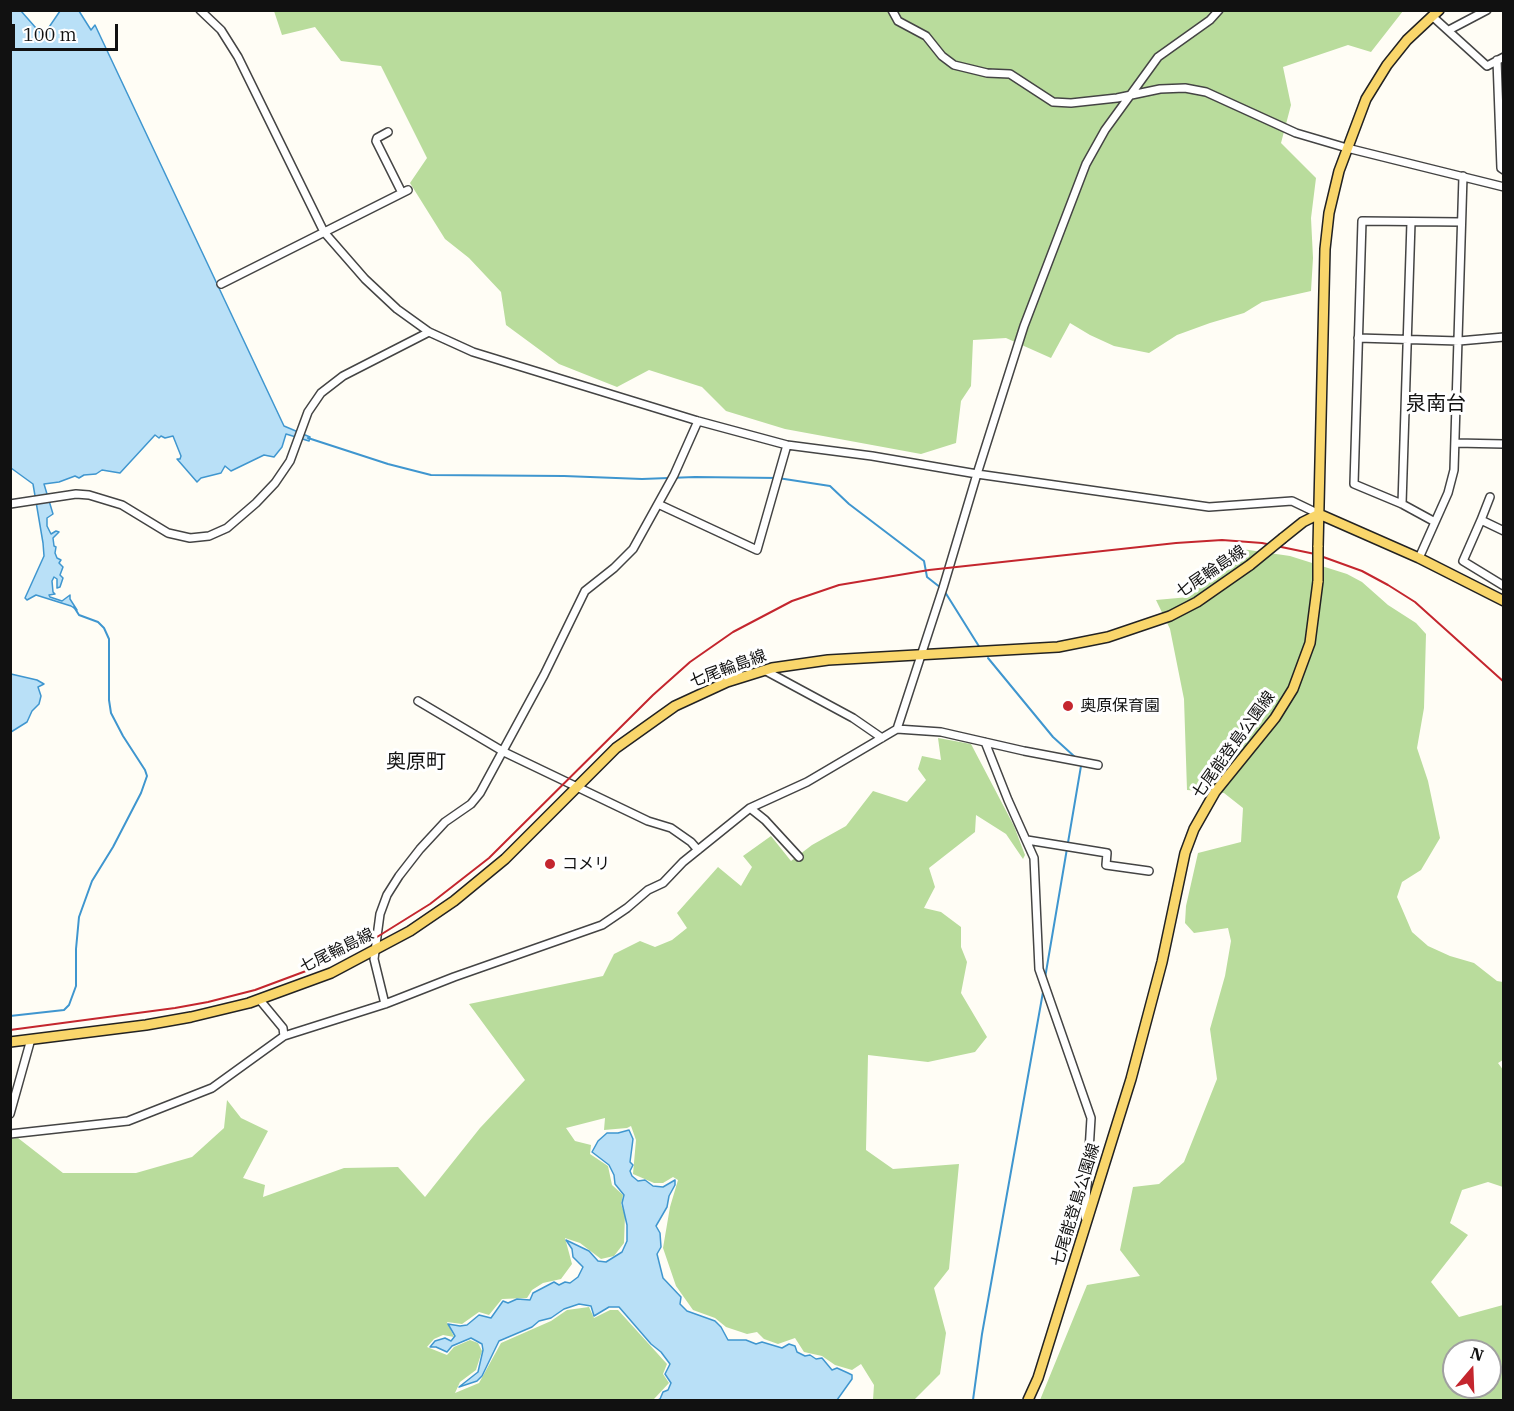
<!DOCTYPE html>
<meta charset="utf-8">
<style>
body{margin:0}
#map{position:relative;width:1514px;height:1411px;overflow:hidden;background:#fffdf5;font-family:"IBM Plex Serif",serif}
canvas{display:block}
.frame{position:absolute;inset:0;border:12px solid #111;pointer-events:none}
.north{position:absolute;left:1442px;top:1339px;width:60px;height:60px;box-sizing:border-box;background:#fff;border:2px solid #a0a0a0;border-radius:50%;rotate:19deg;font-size:16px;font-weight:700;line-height:24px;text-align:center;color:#111}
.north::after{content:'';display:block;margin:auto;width:21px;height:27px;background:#c4262e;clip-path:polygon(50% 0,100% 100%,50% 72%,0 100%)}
.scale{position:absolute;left:12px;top:24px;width:106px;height:27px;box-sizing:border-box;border:3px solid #111;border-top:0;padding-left:8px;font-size:18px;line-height:21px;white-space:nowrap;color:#111;-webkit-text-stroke:4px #fff;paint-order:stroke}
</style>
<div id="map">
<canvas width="1514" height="1411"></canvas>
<div class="frame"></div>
<div class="north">N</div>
<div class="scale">100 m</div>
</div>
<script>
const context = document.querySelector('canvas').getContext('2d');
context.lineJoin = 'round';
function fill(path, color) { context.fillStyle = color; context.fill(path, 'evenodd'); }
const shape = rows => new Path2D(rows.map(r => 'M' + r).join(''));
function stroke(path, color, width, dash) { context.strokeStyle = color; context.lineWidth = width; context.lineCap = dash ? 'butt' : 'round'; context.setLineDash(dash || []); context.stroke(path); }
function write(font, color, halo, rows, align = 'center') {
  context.font = font + ' "IBM Plex Serif","Noto Sans JP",serif'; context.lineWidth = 6; context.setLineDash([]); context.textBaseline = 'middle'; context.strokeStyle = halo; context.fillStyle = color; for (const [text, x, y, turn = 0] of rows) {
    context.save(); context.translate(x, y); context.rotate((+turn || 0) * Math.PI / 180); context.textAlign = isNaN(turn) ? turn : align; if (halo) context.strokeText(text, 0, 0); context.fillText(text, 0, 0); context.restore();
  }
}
fill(shape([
 [274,11,1403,11,1371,52,1348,45,1283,67,1291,105,1281,143,1316,178,1311,218,1313,258,1311,291,1262,302,1244,313,1210,323,1177,335,1149,353,1114,346,1090,335,1070,323,1051,358,1006,338,973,340,971,386,961,401,956,443,921,454,785,429,726,411,702,387,649,370,617,387,559,364,506,325,501,292,469,258,445,239,410,183,427,158,381,66,341,61,315,27,282,35],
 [1242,549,1290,556,1347,574,1362,582,1388,605,1416,623,1426,634,1424,708,1417,748,1428,781,1440,838,1421,870,1402,882,1397,897,1412,932,1428,946,1450,956,1474,963,1497,981,1503,982,1503,1060,1498,1063,1504,1071,1503,1187,1488,1182,1462,1190,1450,1223,1468,1235,1431,1282,1459,1317,1503,1305,1503,1400,1040,1400,1087,1285,1140,1276,1120,1250,1133,1187,1159,1184,1184,1162,1217,1079,1210,1029,1225,976,1231,941,1228,928,1194,933,1185,923,1186,906,1198,853,1241,842,1243,808,1224,793,1187,790,1184,699,1170,629,1156,600,1189,597,1197,577,1211,561],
 [1454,1351,1490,1351,1490,1387,1454,1387],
 [938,738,971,744,1014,826,1025,855,1023,859,1006,834,976,815,975,832,929,868,935,887,924,908,941,912,961,927,961,947,967,962,961,993,987,1037,975,1052,928,1062,868,1055,866,1150,893,1169,959,1164,949,1269,934,1288,946,1333,940,1374,914,1400,873,1400,874,1385,861,1364,852,1370,835,1365,822,1356,804,1352,795,1338,778,1344,764,1339,757,1332,747,1334,726,1327,715,1318,693,1310,676,1286,663,1248,670,1207,678,1180,673,1177,663,1183,654,1183,633,1174,636,1140,631,1126,627,1128,604,1130,605,1118,566,1128,575,1141,591,1145,590,1154,608,1166,612,1185,623,1195,621,1204,625,1215,624,1243,614,1256,601,1259,580,1243,565,1238,572,1264,561,1279,543,1283,532,1290,527,1298,502,1299,489,1315,479,1312,462,1324,447,1322,454,1337,443,1335,434,1339,427,1347,447,1355,454,1347,470,1340,478,1343,482,1351,476,1370,460,1382,455,1393,479,1383,501,1343,551,1321,567,1310,589,1307,594,1318,610,1310,618,1310,667,1364,663,1374,669,1383,654,1399,11,1400,10,1139,18,1138,63,1173,136,1173,192,1157,224,1128,227,1100,241,1118,268,1131,243,1178,265,1185,263,1197,344,1168,398,1167,425,1197,480,1128,525,1080,469,1004,603,976,614,954,640,941,655,947,672,940,687,928,677,913,718,867,741,886,752,867,743,856,771,836,791,861,812,845,846,826,873,791,907,802,926,780,918,769,922,756,941,760]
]), '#b9dc9c');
const water = shape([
 [11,11,21,11,43,36,60,11,79,11,91,30,95,25,284,426,310,437,309,441,286,434,282,447,274,457,264,455,231,471,225,466,221,473,201,478,197,482,177,459,180,459,181,456,173,436,165,438,161,436,159,438,155,435,120,473,102,470,96,474,84,475,79,478,75,476,59,482,44,484,53,514,47,518,47,526,51,534,56,531,59,532,53,538,54,546,56,547,55,553,57,558,61,560,59,563,63,567,60,575,63,578,60,587,57,588,57,579,54,577,52,581,53,592,55,594,49,595,50,597,62,601,70,595,70,599,77,610,71,606,36,595,27,600,25,598,44,556,43,543,33,484,11,468,11,11],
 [11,674,37,680,44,684,38,687,41,696,39,704,32,711,27,722,11,732,11,674],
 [629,1130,633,1139,630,1162,633,1165,630,1171,632,1176,638,1181,645,1180,653,1186,663,1187,675,1180,675,1185,669,1196,667,1207,656,1226,660,1233,661,1247,657,1254,663,1278,681,1297,680,1304,687,1311,715,1321,721,1327,728,1340,746,1340,756,1344,762,1342,782,1348,789,1344,795,1346,797,1352,805,1356,810,1355,816,1359,822,1358,832,1370,837,1368,848,1373,852,1375,852,1379,837,1400,658,1400,660,1399,663,1392,668,1390,671,1383,665,1374,670,1364,661,1352,651,1344,619,1307,609,1307,594,1316,591,1306,579,1304,564,1309,551,1318,539,1321,532,1327,499,1341,482,1376,477,1381,459,1387,478,1372,483,1350,482,1344,471,1338,452,1346,447,1352,436,1347,430,1347,435,1341,445,1338,451,1341,455,1336,448,1324,460,1326,467,1325,479,1315,491,1318,503,1301,508,1303,517,1299,530,1300,533,1293,554,1282,559,1285,565,1282,570,1283,578,1277,583,1267,573,1257,572,1249,566,1240,589,1251,598,1261,606,1262,622,1252,627,1241,627,1225,622,1203,624,1195,615,1184,614,1175,609,1165,592,1152,598,1141,607,1133,618,1133,629,1130]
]);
fill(water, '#b9e0f7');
stroke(water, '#3f96cf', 1.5);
stroke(shape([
 [308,438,388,464,431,475,564,476,642,479,695,477,778,478,830,486,849,504,924,561,927,577,941,588],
 [945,592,980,648],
 [988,658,1053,737,1075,757],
 [1045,978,1081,766],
 [10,1016,64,1010,69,1005,76,986,76,949,79,917,92,881,113,847,141,793,147,776,145,770,123,736,111,713,109,700,109,639,104,628,98,622,79,615,74,607],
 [973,1400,982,1334,1043,992]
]), '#3f96cf', 2);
const minor = shape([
 [200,10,221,30,238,57,324,232,365,279,397,309,429,332,473,352,698,421,787,445,872,456,977,474,1209,507,1292,501,1319,514],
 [892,10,898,21,926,36,942,56,954,65,987,73,1010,74,1053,102,1071,103,1117,98,1160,89,1185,88,1206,92,1296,133,1347,148,1504,187],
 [1432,16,1487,66,1504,57],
 [1449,30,1487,10],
 [1497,60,1501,168,1504,170],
 [388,132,377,138,376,141,402,193],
 [221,284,408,190],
 [1358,338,1459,341,1504,337],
 [1455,443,1504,444],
 [10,504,76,494,89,495,122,505,168,533,190,538,209,536,227,528,256,503,275,483,290,461,308,412,321,393,343,376,429,332],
 [658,504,757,550,787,445],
 [1402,504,1411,222],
 [1481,520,1490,497],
 [1435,522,1402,504,1354,484,1362,221,1461,222],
 [1504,531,1481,520,1463,561,1504,586],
 [1419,558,1448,493,1454,470,1463,176],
 [766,671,853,718,882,738],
 [418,701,504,752,648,821,671,828,691,842,698,850],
 [897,729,943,588,977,474,1024,326,1086,164,1105,130,1158,57,1210,20,1219,10],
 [985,742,1008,800,1034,858,1039,969,1091,1118,1085,1217],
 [750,808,765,820,799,857],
 [1027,840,1107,853,1106,865,1149,871],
 [259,999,283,1028,284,1036],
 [385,1004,374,959,380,914,387,895,399,876,420,849,445,822,471,804,480,793,544,675,585,591,614,568,633,549,674,475,698,421],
 [10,1114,31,1039],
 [10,1134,128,1121,212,1088,284,1036,385,1004,454,977,602,925,627,908,648,890,663,883,683,862,750,808,807,782,897,729,941,732,1024,751,1098,765]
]);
const major = shape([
 [1283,538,1303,522,1319,514,1419,558,1504,601],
 [1318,547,1325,249,1329,213,1339,171,1366,99,1387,65,1407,40,1439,10],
 [10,1042,146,1025,191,1017,249,1003,331,973,410,931,454,901,505,859,616,748,675,706,727,682,772,668,828,660,1058,647,1108,637,1170,616,1197,602,1250,565],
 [1028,1400,1038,1378,1131,1079,1162,962,1185,853,1194,829,1215,792,1275,718,1293,689,1310,643,1318,581]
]);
stroke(minor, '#444', 10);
stroke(major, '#222', 12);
stroke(minor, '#fff', 7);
stroke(major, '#f9d66b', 9);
stroke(shape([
 [10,1030,175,1008,208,1002,255,990,306,971,377,937,430,904,489,858,653,695,690,662,733,632,792,601,839,585,929,570,1176,543,1222,540,1262,543,1315,554,1362,571,1388,585,1415,602,1504,682]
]), '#c4262e', 2);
const majorBridge = shape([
 [1318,547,1318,581],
 [1250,565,1283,538]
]);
stroke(majorBridge, '#222', 12, []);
stroke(majorBridge, '#f9d66b', 9);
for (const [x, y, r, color] of [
 [1068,706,6,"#c4262e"],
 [550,864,6,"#c4262e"]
]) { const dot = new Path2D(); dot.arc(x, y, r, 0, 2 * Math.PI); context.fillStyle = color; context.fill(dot); stroke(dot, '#fff', 2); }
write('16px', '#111', '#fff', [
 ["七尾輪島線",1211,572,-34],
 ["七尾輪島線",728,669,-20],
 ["七尾能登島公園線",1234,745,-54],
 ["七尾輪島線",337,951,-26],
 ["七尾能登島公園線",1076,1205,-73]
]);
write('16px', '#111', '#fff', [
 ["奥原保育園",1080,706],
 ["コメリ",562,864]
], 'left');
write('20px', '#111', '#fff', [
 ["泉南台",1436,404],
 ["奥原町",416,762]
]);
</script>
